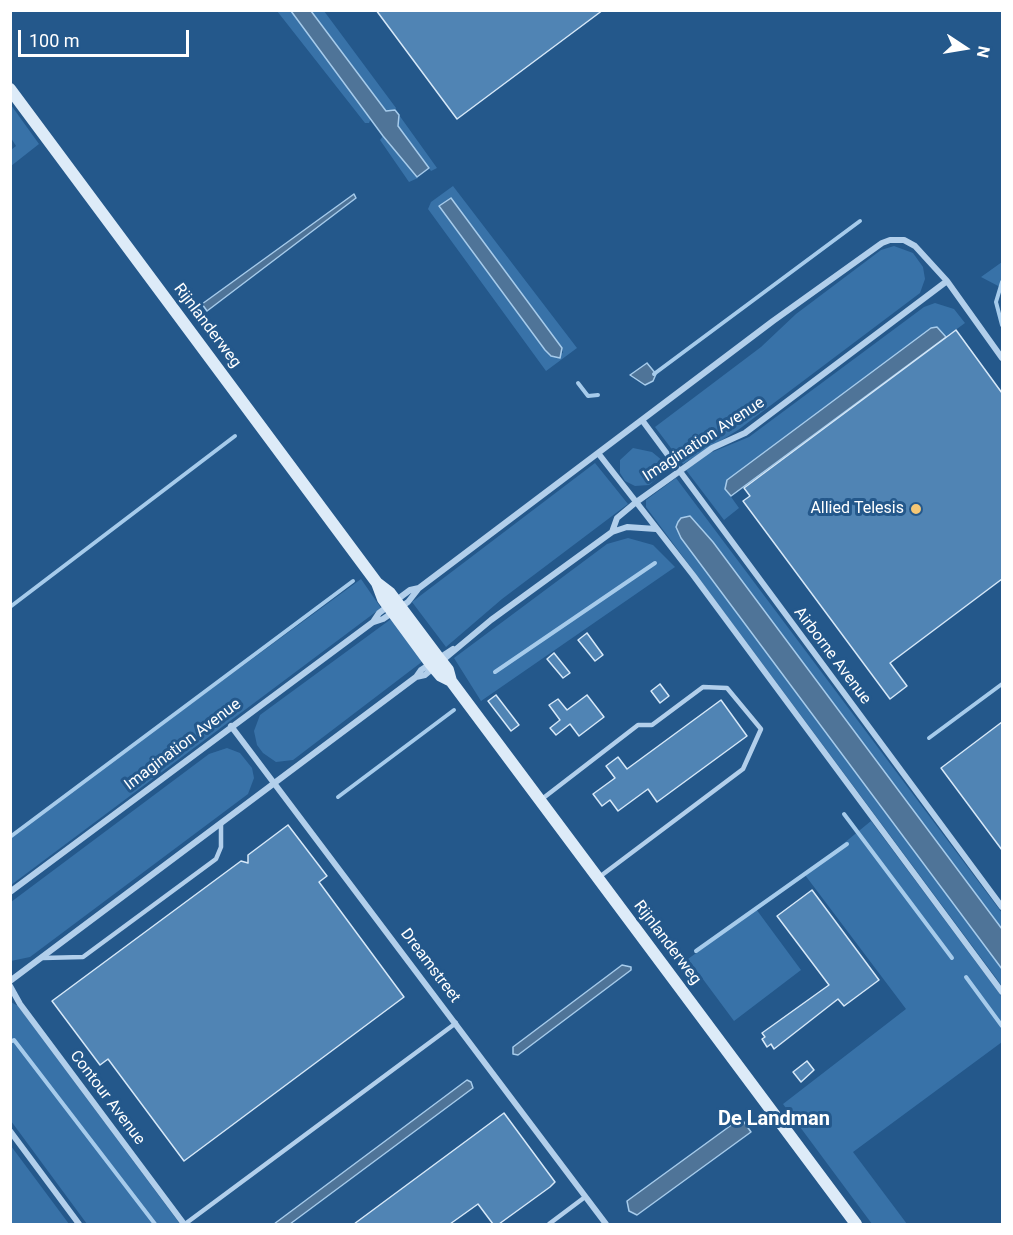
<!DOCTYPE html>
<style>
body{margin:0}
#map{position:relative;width:1013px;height:1235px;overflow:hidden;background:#24588b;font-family:Roboto,sans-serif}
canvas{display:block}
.frame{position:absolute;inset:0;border:12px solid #fff;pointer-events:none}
.north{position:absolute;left:935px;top:18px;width:60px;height:60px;-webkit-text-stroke:4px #24588b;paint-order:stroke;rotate:102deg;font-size:16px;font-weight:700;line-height:24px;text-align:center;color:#fff}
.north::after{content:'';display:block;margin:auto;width:21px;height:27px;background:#fff;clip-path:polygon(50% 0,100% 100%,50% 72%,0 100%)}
.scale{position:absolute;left:18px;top:30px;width:171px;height:27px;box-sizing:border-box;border:3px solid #fff;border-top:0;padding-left:8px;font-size:18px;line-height:21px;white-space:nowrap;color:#fff;-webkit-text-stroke:4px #24588b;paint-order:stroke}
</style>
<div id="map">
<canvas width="1013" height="1235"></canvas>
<div class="frame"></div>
<div class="north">N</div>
<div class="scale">100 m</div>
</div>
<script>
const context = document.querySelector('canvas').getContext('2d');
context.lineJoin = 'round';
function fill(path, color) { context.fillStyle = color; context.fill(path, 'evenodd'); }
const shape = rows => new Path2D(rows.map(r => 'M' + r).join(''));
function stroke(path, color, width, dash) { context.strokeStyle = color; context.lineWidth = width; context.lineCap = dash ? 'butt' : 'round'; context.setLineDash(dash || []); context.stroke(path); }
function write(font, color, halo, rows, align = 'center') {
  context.font = font + ' Roboto,sans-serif'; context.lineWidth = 6; context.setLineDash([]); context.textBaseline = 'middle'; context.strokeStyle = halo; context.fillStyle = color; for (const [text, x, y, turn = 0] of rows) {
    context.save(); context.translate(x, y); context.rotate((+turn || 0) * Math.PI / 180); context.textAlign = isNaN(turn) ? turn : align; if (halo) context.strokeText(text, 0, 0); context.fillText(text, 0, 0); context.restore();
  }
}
fill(shape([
 [277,11,291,11,371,118,369,123,365,123],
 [311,11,324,11,396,108,395,110,386,111],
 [11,105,39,144,11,166,11,150,16,146,11,138],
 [399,115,437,168,431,171,398,126],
 [383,136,418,178,409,182,380,140],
 [453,186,577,348,546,371,428,209,431,202],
 [451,198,562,348,563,353,551,356,545,350,439,207],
 [894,246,913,253,923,267,925,279,920,293,738,430,683,464,655,427,761,347,796,314,881,250],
 [1002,262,1002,288,981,277],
 [935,303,954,309,965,323,946,337,937,327,931,328,820,411,729,494,739,508,724,520,686,470,710,453,749,437,924,307],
 [633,448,652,452,663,461,661,475,649,485,635,486,625,481,620,473,620,460],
 [595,463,628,504,502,599,446,647,412,602],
 [676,478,1002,913,1002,929,729,565,681,538,1002,969,1002,986,646,507,646,500],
 [628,538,653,545,675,567,481,701,454,658,607,544],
 [361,579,381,608,11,885,11,836],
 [391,619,423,661,293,760,276,762,263,753,257,745,254,731,260,715],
 [227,748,240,753,252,768,254,778,248,794,30,957,11,961,11,902,209,754],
 [871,821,1002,997,1002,1042,853,1152,907,1224,872,1224,783,1104,906,1009,805,875],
 [756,909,801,970,734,1021,688,959],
 [11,1002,18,1006,180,1224,87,1224,11,1121],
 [11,1146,69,1224,11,1224]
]), '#3872a8');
const water = shape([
 [291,11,311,11,386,111,395,110,399,115,398,126,429,168,417,177,383,136,291,11],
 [354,194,356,198,207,311,202,304,354,194],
 [451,198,562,348,560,358,551,356,545,350,439,206,451,198],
 [937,327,946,337,731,496,725,489,727,480,931,328,937,327],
 [647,363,656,374,653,381,645,385,630,375,647,363],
 [690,516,713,542,1002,929,1002,969,681,538,676,527,678,522,681,518,690,516],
 [622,965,631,967,631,970,518,1055,513,1054,513,1047,622,965],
 [467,1080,471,1082,473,1088,290,1224,274,1224,467,1080],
 [741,1118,751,1132,637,1215,629,1211,627,1201,741,1118]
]);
fill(water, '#4f7498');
stroke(water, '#a6cbeb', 1.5);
stroke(shape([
 [1002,282,996,302,1002,325],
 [654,374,860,221],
 [578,383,588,396,598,395],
 [10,607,235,436],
 [495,672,655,563],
 [929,738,1002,684],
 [338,797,454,710],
 [844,814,952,958],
 [10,837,353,581],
 [696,951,847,844],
 [966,977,1002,1026],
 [10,1042,14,1040,155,1224]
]), '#a6cbeb', 4);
const building = shape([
 [376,10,603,10,457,119,376,10],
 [956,330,1002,393,1002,579,890,663,907,686,890,699,743,501,750,496,744,488,956,330],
 [587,633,603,655,595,661,578,640,587,633],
 [554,653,570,673,563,678,547,659,554,653],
 [660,684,669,696,660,703,651,691,660,684],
 [496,695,519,725,511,731,488,701,496,695],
 [587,695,604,717,579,736,570,724,556,735,550,728,560,720,549,705,558,699,567,710,587,695],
 [721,700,747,736,657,802,648,789,618,811,610,800,602,806,593,794,615,778,606,766,618,757,627,769,721,700],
 [1002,722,1002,850,941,768,1002,722],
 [288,825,327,876,319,882,404,997,184,1161,108,1059,100,1065,52,1001,241,861,248,863,248,855,288,825],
 [812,890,879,980,844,1006,838,999,774,1049,771,1044,767,1047,762,1039,765,1037,762,1033,829,985,777,916,812,890],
 [807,1061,814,1070,801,1082,793,1072,807,1061],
 [504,1113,555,1182,550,1187,499,1224,493,1224,478,1204,450,1224,354,1224,504,1113]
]);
fill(building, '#5084b4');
stroke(building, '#d6e8f8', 1.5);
stroke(shape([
 [542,799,638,725,652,725,703,687,727,688,761,729,743,769,598,878],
 [43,958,83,957,216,859,221,847,221,824],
 [185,1224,456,1023],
 [549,1224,585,1197]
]), '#b2cfeb', 4.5);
stroke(shape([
 [642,420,1002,907],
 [598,453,693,575,1002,992],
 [612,532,627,527,656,529],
 [374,622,383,619,408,602,419,588],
 [416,677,425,675,491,620,612,532,617,518,635,503,712,448,745,433,947,281],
 [231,726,606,1224],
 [10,892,373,622,379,613,410,590,419,588,773,321,882,243,890,240,904,240,915,246,947,281,1002,358],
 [10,981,416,677,421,670,453,649],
 [10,986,20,1004,184,1224],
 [10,1131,79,1224]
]), '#b2cfeb', 6);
stroke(shape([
 [10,89,377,583,390,593,438,657,448,670,451,681,856,1224],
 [377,583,383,599,430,663,441,676,451,681]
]), '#ddebf8', 12);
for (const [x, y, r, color] of [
 [916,509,6,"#f5c775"]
]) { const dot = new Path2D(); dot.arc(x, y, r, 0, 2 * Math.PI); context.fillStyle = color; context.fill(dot); stroke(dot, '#24588b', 2); }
write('16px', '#fff', '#24588b', [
 ["Rijnlanderweg",207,326,53],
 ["Imagination Avenue",704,440,-33],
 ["Airborne Avenue",832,656,53],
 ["Imagination Avenue",183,745,-37],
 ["Rijnlanderweg",667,943,53],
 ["Dreamstreet",430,966,53],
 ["Contour Avenue",107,1098,53]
]);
write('16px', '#fff', '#24588b', [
 ["Allied Telesis",904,509]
], 'right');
write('bold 20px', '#fff', '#24588b', [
 ["De Landman",774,1120]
]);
</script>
